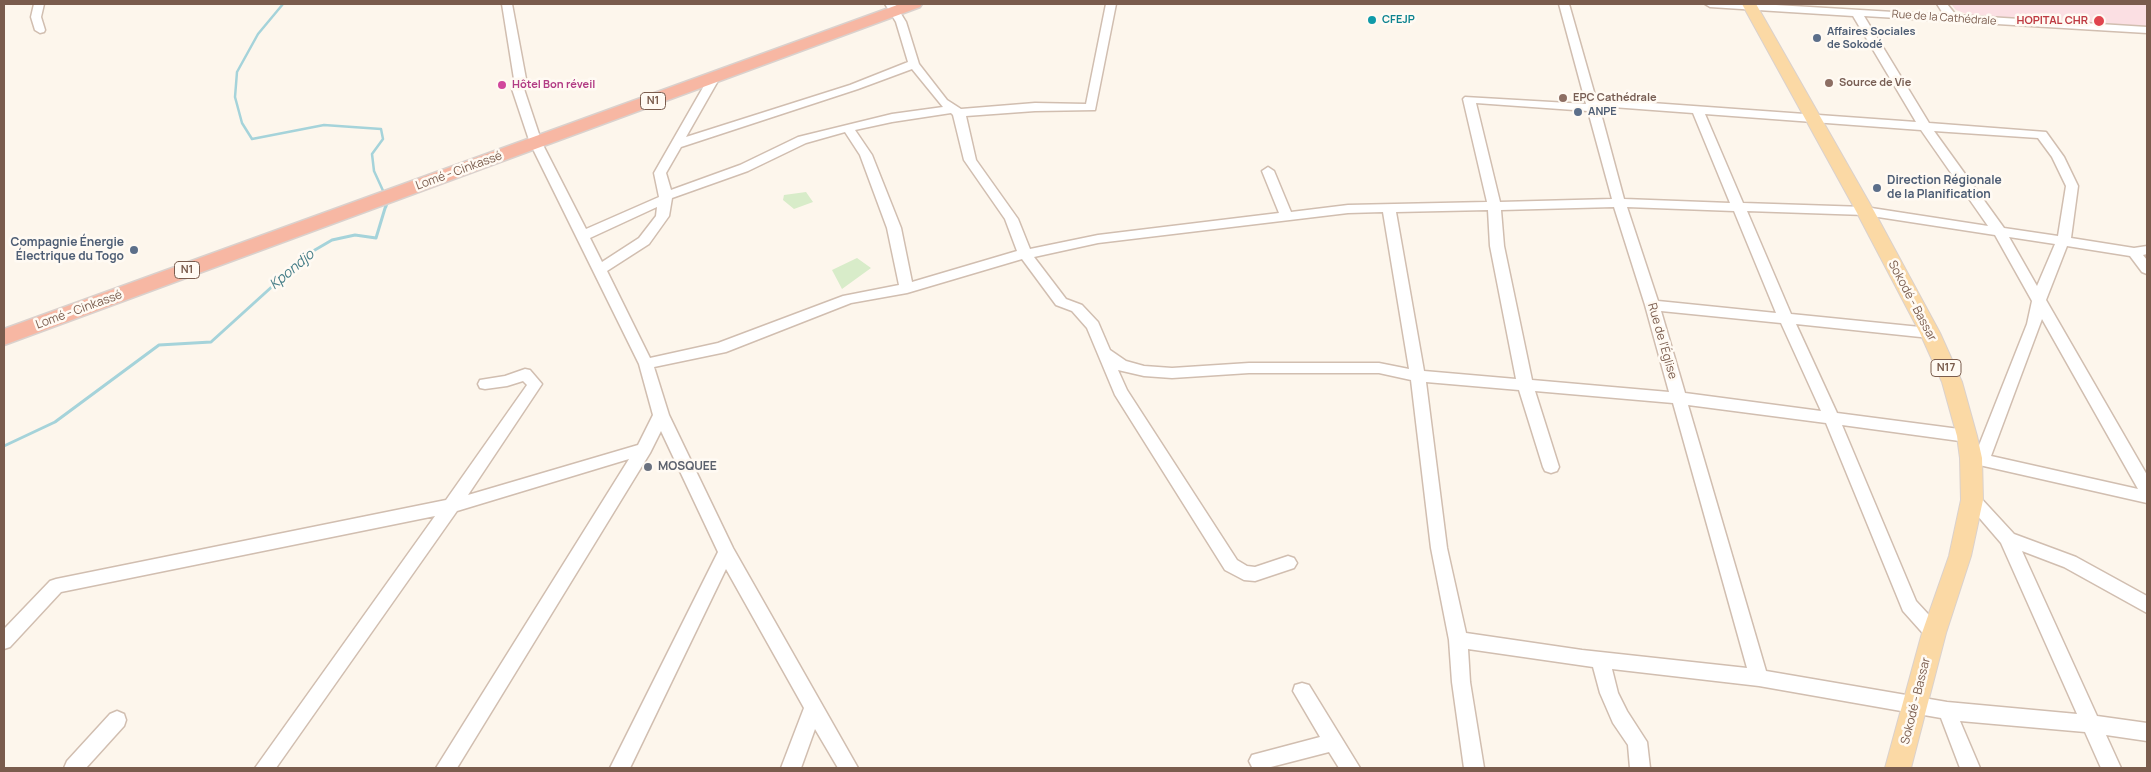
<!DOCTYPE html>
<meta charset="utf-8">
<style>
body{margin:0}
#map{position:relative;width:2151px;height:772px;overflow:hidden;background:#fdf6ec;font-family:Manrope,sans-serif}
canvas{display:block}
.frame{position:absolute;inset:0;border:5px solid #7a5c4d;pointer-events:none}
</style>
<div id="map">
<canvas width="2151" height="772"></canvas>
<div class="frame"></div>
</div>
<script>
const context = document.querySelector('canvas').getContext('2d');
context.lineJoin = 'round';
function fill(path, color) { context.fillStyle = color; context.fill(path, 'evenodd'); }
const shape = rows => new Path2D(rows.map(r => 'M' + r).join(''));
function stroke(path, color, width, dash) { context.strokeStyle = color; context.lineWidth = width; context.lineCap = dash ? 'butt' : 'round'; context.setLineDash(dash || []); context.stroke(path); }
function write(font, color, halo, rows, align = 'center') {
  context.font = font + ' Manrope,sans-serif'; context.lineWidth = 5; context.setLineDash([]); context.textBaseline = 'middle'; context.strokeStyle = halo; context.fillStyle = color; for (const [text, x, y, turn = 0] of rows) {
    context.save(); context.translate(x, y); context.rotate((+turn || 0) * Math.PI / 180); context.textAlign = isNaN(turn) ? turn : align; if (halo) context.strokeText(text, 0, 0); context.fillText(text, 0, 0); context.restore();
  }
}
fill(shape([
 [1951,4,2147,4,2147,28,1969,15,1956,10]
]), '#fbdfe3');
fill(shape([
 [806,192,813,202,794,209,783,200,784,195],
 [857,258,871,268,842,289,832,270]
]), '#d8ecc9');
stroke(shape([
 [283,4,258,34,237,72,235,97,242,123,252,139,324,125,381,129,383,139,372,154,374,171,385,195],
 [386,207,388,200]
]), '#a5d3da', 2.5);
stroke(shape([
 [4,446,55,422,159,345,211,342,308,254,332,240,355,235,376,238,386,205]
]), '#a5d3da', 3);
const minor = shape([
 [34,4,44,4,41,17,45,30,44,32,40,33,35,30,31,17,34,4],
 [502,4,512,4,526,79,524,89,542,143,586,229,659,197,654,173,709,77,713,76,719,79,686,137,850,85,908,62,896,22,885,4,895,4,906,22,919,64,947,100,961,109,1035,103,1086,104,1106,4,1116,4,1095,110,1035,111,966,116,976,160,1018,219,1030,249,1098,235,1279,213,1262,171,1268,167,1274,171,1291,212,1348,205,1487,202,1463,99,1465,97,1586,104,1559,4,1569,4,1596,99,1916,122,1853,16,1710,7,1705,4,1759,4,1944,15,1937,4,1947,4,1956,15,2147,27,2147,33,1864,16,1929,123,2046,132,2064,157,2078,186,2071,238,2134,248,2147,246,2147,254,2143,255,2147,260,2147,274,2142,272,2130,256,2067,246,2046,300,2147,475,2147,503,1966,462,1964,458,1966,454,1976,453,2027,324,2032,301,1995,235,1865,215,1747,211,1791,314,1930,328,1937,333,1930,338,1796,324,1837,413,1967,430,1973,432,1975,436,1973,440,1967,442,1842,425,1916,601,1940,627,1943,633,1940,639,1934,641,1928,639,1903,611,1826,423,1688,405,1766,671,1947,702,2077,714,2001,543,1964,500,1966,495,1972,493,1978,495,2014,534,2076,557,2147,596,2147,613,2064,567,2022,551,2097,716,2147,723,2147,741,2106,735,2121,768,2101,768,2085,732,1960,721,1980,768,1960,768,1941,718,1759,686,1612,669,1618,693,1627,711,1647,742,1650,768,1630,768,1628,745,1613,723,1600,693,1593,667,1468,649,1470,682,1484,768,1464,768,1452,682,1449,640,1431,548,1411,380,1379,373,1249,373,1172,378,1144,376,1118,370,1127,390,1237,560,1247,566,1255,567,1288,556,1294,558,1297,563,1294,568,1255,581,1244,580,1225,570,1115,395,1087,328,1072,311,1056,305,1022,259,907,293,851,303,726,352,654,367,669,415,733,548,858,768,838,768,815,729,801,768,781,768,804,708,726,569,630,768,610,768,718,552,661,431,650,453,457,768,436,768,629,459,457,511,276,768,255,768,435,516,61,592,10,647,4,649,4,629,50,581,56,579,446,500,527,385,523,381,507,386,485,389,480,388,478,384,480,380,505,376,525,369,530,370,542,384,468,495,638,445,653,415,639,364,530,143,512,89,514,79,502,4],
 [912,69,943,107,892,114,798,137,740,165,671,190,666,173,681,147,858,89,912,69],
 [1476,103,1588,111,1612,199,1500,202,1476,103],
 [1599,106,1693,113,1730,203,1624,199,1599,106],
 [951,113,953,115,964,160,1005,219,1017,251,912,282,901,228,872,155,855,130,892,122,951,113],
 [1705,114,1921,130,1988,226,1865,207,1743,203,1705,114],
 [1934,131,2038,138,2052,157,2066,186,2058,236,2004,228,1934,131],
 [845,132,860,155,887,228,899,285,843,296,718,343,650,358,607,271,649,244,669,216,672,198,748,171,806,143,845,132],
 [657,207,656,216,639,238,602,262,590,238,657,207],
 [1614,207,1645,305,1669,392,1532,380,1504,246,1501,210,1614,207],
 [1627,207,1734,211,1776,313,1658,301,1627,207],
 [1488,210,1490,246,1516,379,1424,371,1396,212,1488,210],
 [1383,212,1409,369,1379,363,1249,363,1172,368,1144,366,1126,361,1110,350,1098,322,1082,305,1066,299,1034,257,1098,243,1348,213,1383,212],
 [2009,237,2055,244,2037,286,2009,237],
 [1661,311,1781,323,1821,411,1685,393,1661,311],
 [2042,319,2138,489,1991,456,2042,319],
 [1426,382,1519,390,1543,467,1545,471,1551,473,1557,471,1559,467,1535,391,1673,403,1747,668,1582,650,1466,633,1447,548,1426,382],
 [1302,683,1309,685,1360,768,1339,768,1329,752,1267,768,1252,767,1249,761,1252,755,1320,737,1293,691,1295,685,1302,683],
 [117,711,124,714,126,720,124,726,86,768,64,768,67,761,110,714,117,711]
]);
const major = shape([
 [1742,4,1756,4,1874,211,1940,333,1962,382,1977,436,1982,458,1983,500,1971,556,1946,633,1911,768,1885,768,1922,633,1949,556,1961,500,1960,458,1957,436,1942,382,1920,333,1856,211,1742,4]
]);
const highway = shape([
 [900,4,922,4,920,7,4,345,4,329,900,4]
]);
stroke(minor, '#d1beb0', 3);
stroke(major, '#dad1cd', 2);
stroke(highway, '#dad1cd', 3);
fill(minor, '#fff');
fill(major, '#fbd9a5');
fill(highway, '#f7b7a3');
for (const [x, y, r, color] of [
 [1372,20,5,"#0f9aa8"],
 [2099,21,6,"#e0444e"],
 [1817,38,5,"#5c6f8a"],
 [1829,83,5,"#8d6e63"],
 [502,85,5,"#d1479c"],
 [1563,98,5,"#8d6e63"],
 [1578,112,5,"#5c6f8a"],
 [1877,188,5,"#5c6f8a"],
 [134,250,5,"#5c6f8a"],
 [648,467,5,"#6b7280"]
]) { const dot = new Path2D(); dot.arc(x, y, r, 0, 2 * Math.PI); context.fillStyle = color; context.fill(dot); stroke(dot, '#fffaf3', 2); }
write('11px', '#7a5c4d', '#fffaf3', [
 ["Rue de la Cathédrale",1944,18,4]
]);
write('bold 11px', '#0d838f', '#fffaf3', [
 ["CFEJP",1382,20]
], 'left');
write('bold 11px', '#be3a42', '#fffaf3', [
 ["HOPITAL CHR",2088,21]
], 'right');
write('bold 11px', '#4e5e75', '#fffaf3', [
 ["Affaires Sociales",1827,32],
 ["de Sokodé",1827,45],
 ["ANPE",1588,112]
], 'left');
write('bold 11px', '#785e54', '#fffaf3', [
 ["Source de Vie",1839,83],
 ["EPC Cathédrale",1573,98]
], 'left');
write('bold 11px', '#b23c85', '#fffaf3', [
 ["Hôtel Bon réveil",512,85]
], 'left');
for (const [x, y, w] of [
 [653,101,25],
 [187,270,25],
 [1946,368,30]
]) { const box = new Path2D(); box.roundRect(x - w / 2, y - 8.5, w, 17, 4); context.fillStyle = '#fffaf3'; context.fill(box); stroke(box, '#7a5c4d', 1); }
write('bold 11px', '#7a5c4d', null, [
 ["N1",653,101],
 ["N1",187,270],
 ["N17",1946,368]
]);
write('12px', '#7a5c4d', '#fffaf3', [
 ["Lomé - Cinkassé",459,171,-20],
 ["Sokodé - Bassar",1912,301,62],
 ["Lomé - Cinkassé",79,310,-20],
 ["Rue de l'Église",1662,341,74],
 ["Sokodé - Bassar",1916,701,-76]
]);
write('bold 12px', '#4e5e75', '#fffaf3', [
 ["Direction Régionale",1887,181],
 ["de la Planification",1887,195],
 ["Compagnie Énergie",124,243,"right"],
 ["Électrique du Togo",124,257,"right"]
], 'left');
write('bold 12px', '#5b616d', '#fffaf3', [
 ["MOSQUEE",658,467]
], 'left');
write('italic 14px', '#437c86', '#fffaf3', [
 ["Kpondjo",292,270,-40]
]);
</script>
